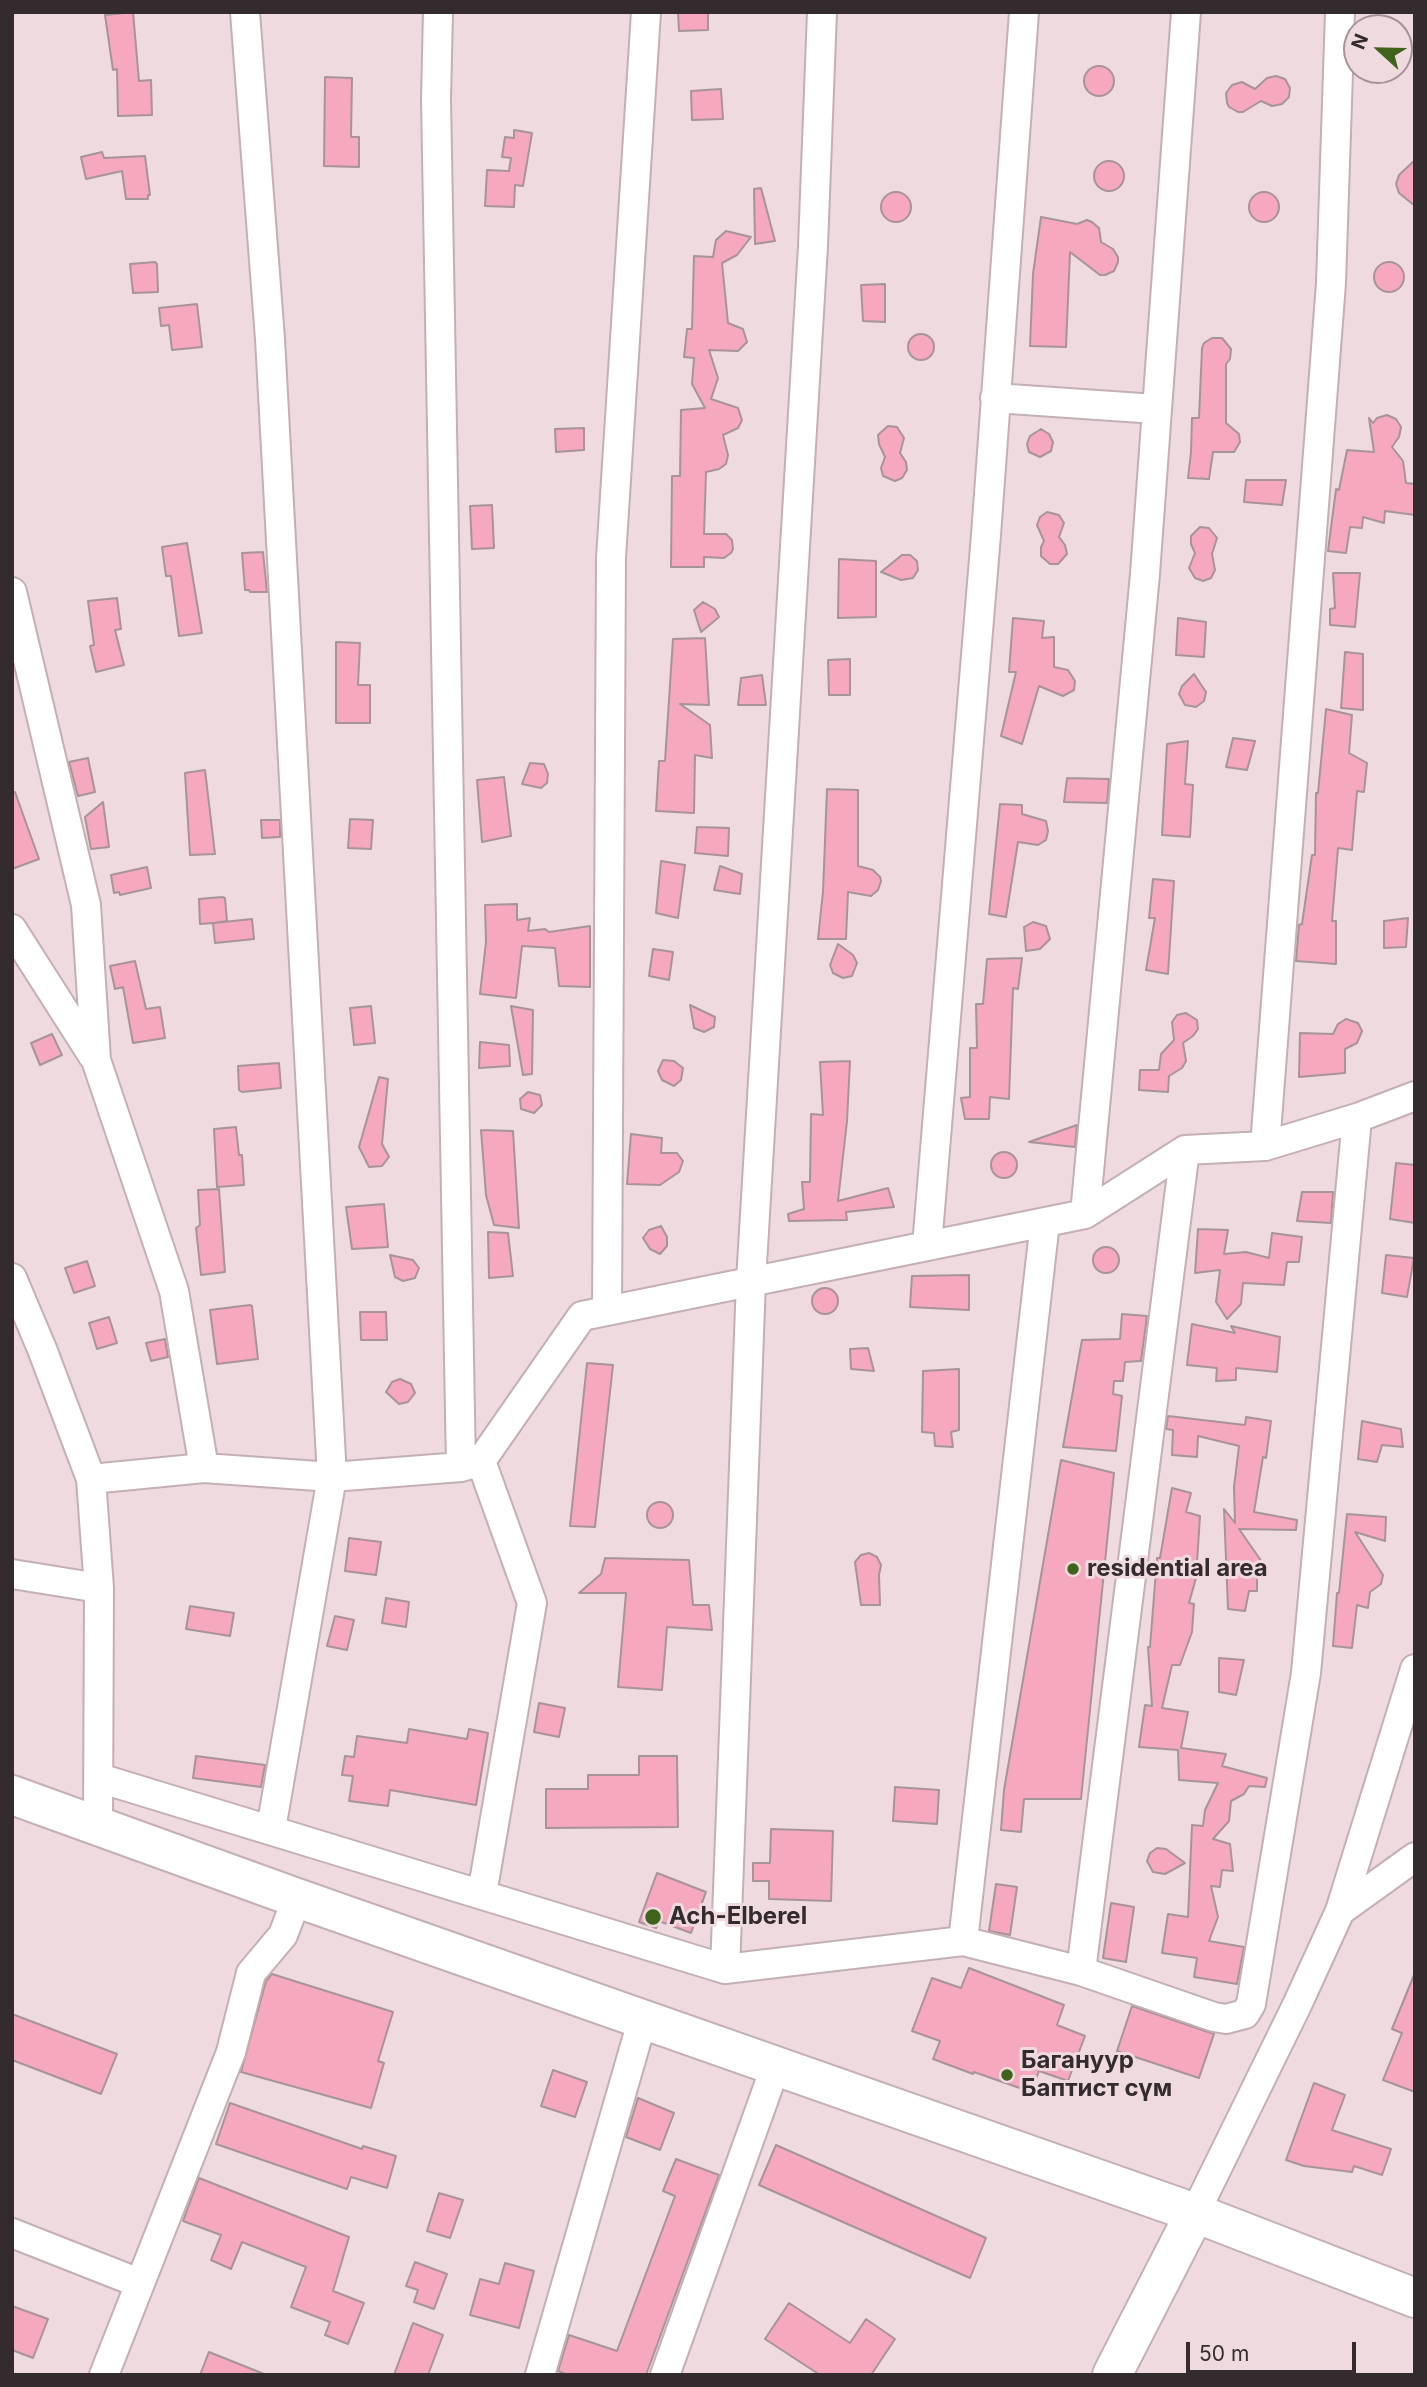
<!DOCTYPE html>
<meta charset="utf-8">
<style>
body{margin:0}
#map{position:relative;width:1427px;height:2387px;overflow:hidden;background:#efdadf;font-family:Inter,sans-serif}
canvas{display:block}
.frame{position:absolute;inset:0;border:14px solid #332b2d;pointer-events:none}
.north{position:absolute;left:1343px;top:14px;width:70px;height:70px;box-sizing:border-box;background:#efdadf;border:2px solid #a49498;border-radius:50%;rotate:292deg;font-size:19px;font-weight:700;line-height:28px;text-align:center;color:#332b2d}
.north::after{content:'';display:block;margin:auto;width:24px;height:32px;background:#40631b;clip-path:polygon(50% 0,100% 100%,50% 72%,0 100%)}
.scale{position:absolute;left:1186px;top:2342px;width:170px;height:32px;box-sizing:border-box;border:4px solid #332b2d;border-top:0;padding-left:9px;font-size:21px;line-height:24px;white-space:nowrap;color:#332b2d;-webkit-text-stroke:5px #efdadf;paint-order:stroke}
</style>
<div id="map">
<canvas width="1427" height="2387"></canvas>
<div class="frame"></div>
<div class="north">N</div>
<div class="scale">50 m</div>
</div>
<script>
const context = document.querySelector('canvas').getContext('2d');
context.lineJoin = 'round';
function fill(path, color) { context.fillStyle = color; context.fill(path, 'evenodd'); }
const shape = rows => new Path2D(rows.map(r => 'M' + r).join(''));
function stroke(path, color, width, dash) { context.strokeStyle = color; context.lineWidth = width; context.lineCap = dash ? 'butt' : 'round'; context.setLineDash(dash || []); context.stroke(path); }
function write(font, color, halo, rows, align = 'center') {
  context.font = font + ' Inter,sans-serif'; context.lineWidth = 6; context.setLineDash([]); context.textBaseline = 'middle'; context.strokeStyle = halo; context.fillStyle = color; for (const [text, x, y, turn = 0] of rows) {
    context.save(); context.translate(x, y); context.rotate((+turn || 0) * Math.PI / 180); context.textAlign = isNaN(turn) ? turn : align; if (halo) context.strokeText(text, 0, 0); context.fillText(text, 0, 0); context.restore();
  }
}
const building = shape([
 [133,12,139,81,151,80,152,115,118,116,117,69,113,70,105,15,133,12],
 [678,12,708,12,708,30,679,31,678,12],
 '1084 81a15 15 0 1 1 30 0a15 15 0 1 1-30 0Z',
 [1276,76,1285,79,1290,88,1289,97,1282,104,1272,106,1261,101,1243,112,1238,112,1229,107,1227,103,1226,93,1232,85,1242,82,1255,89,1267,78,1276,76],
 [325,77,352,78,351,137,359,137,359,167,324,166,325,77],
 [721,89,723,119,692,120,691,91,721,89],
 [514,130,532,133,523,186,515,185,514,207,485,206,487,170,509,171,511,158,502,157,505,137,514,138,514,130],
 [102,152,104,158,145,156,150,195,148,195,148,199,126,199,122,171,86,179,81,157,102,152],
 [1415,160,1415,206,1399,193,1396,184,1399,175,1415,160],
 '1094 176a15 15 0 1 1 30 0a15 15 0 1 1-30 0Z',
 [761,188,775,241,755,244,754,189,761,188],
 '1249 207a15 15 0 1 1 30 0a15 15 0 1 1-30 0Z',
 '881 207a15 15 0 1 1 30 0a15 15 0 1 1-30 0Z',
 [1041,217,1077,224,1087,220,1092,222,1099,228,1101,242,1113,249,1118,257,1118,262,1114,271,1105,275,1100,275,1070,252,1066,347,1030,346,1033,274,1041,217],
 [726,231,751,237,737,255,722,263,728,323,743,329,747,342,738,351,709,350,718,378,711,399,738,408,742,420,738,428,723,435,728,455,726,464,719,469,706,472,704,534,726,534,732,540,733,549,731,553,724,558,704,557,704,567,671,567,672,476,680,476,681,410,705,408,692,384,694,358,684,357,687,329,692,329,694,256,713,257,716,240,726,231],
 [155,262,157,264,158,292,133,293,130,264,155,262],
 '1374 277a15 15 0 1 1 30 0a15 15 0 1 1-30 0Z',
 [885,284,885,322,863,321,861,285,885,284],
 [197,304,202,347,172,350,169,325,161,326,159,308,197,304],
 '908 347a13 13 0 1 1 26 0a13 13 0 1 1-26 0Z',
 [1212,338,1222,338,1231,349,1230,359,1226,364,1226,423,1239,434,1240,442,1234,452,1213,452,1209,479,1188,478,1191,452,1192,418,1199,418,1202,348,1204,343,1212,338],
 [1387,415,1396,419,1401,427,1399,437,1392,447,1403,461,1406,483,1415,484,1415,515,1385,511,1384,523,1363,517,1362,528,1350,527,1346,553,1328,551,1336,489,1339,490,1347,450,1374,452,1369,418,1373,423,1377,418,1387,415],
 [888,426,897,427,904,438,900,453,906,462,907,470,902,478,895,481,883,476,881,468,885,457,879,444,878,435,888,426],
 [584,428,584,450,556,452,555,429,584,428],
 [1041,429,1049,434,1053,442,1051,451,1040,457,1029,452,1027,444,1030,436,1041,429],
 [1246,480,1286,480,1282,505,1244,502,1246,480],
 [492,505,494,548,472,549,470,506,492,505],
 [1047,512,1059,515,1064,523,1059,537,1065,545,1067,554,1058,564,1050,564,1041,556,1041,547,1044,541,1037,525,1040,517,1047,512],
 [1200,527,1209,528,1217,538,1212,554,1215,570,1211,578,1203,581,1195,578,1189,568,1195,553,1191,544,1191,536,1200,527],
 [187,543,202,633,179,636,171,576,166,576,162,547,187,543],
 [263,552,267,592,250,592,249,590,245,590,242,553,263,552],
 [902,555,910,555,917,561,918,570,913,578,901,580,881,572,902,555],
 [839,559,876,561,876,617,838,618,839,559],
 [1333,573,1360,573,1355,627,1330,625,1330,609,1335,608,1333,573],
 [117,598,121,629,115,630,124,665,96,672,90,646,94,645,88,601,117,598],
 [703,602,715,609,719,617,701,632,694,610,703,602],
 [1013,618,1044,621,1042,638,1054,637,1054,667,1068,670,1075,681,1074,690,1063,696,1039,686,1022,744,1001,736,1016,672,1009,672,1013,618],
 [1178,618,1206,622,1204,657,1176,655,1178,618],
 [705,638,709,705,680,704,710,725,712,758,695,755,694,813,656,811,659,761,665,761,673,639,705,638],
 [336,642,360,643,358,685,370,685,370,723,336,723,336,642],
 [1345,652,1363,654,1363,710,1341,708,1345,652],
 [850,659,850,695,829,695,828,660,850,659],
 [1194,674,1206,692,1204,701,1196,707,1185,705,1179,694,1182,686,1194,674],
 [762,675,766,705,738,705,741,678,762,675],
 [1326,709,1352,715,1349,753,1367,763,1364,792,1357,791,1352,850,1338,848,1332,921,1336,921,1336,964,1296,961,1299,925,1302,924,1312,855,1315,855,1316,793,1318,793,1326,709],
 [1233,738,1255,741,1247,770,1226,767,1233,738],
 [1188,741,1185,784,1193,785,1190,837,1162,835,1167,744,1188,741],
 [88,758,95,792,78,796,69,762,88,758],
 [530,763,544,764,548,774,547,783,541,788,522,784,530,763],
 [205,770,215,854,190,855,185,773,205,770],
 [504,777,511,836,482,842,477,780,504,777],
 [1067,778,1109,779,1107,803,1064,802,1067,778],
 [827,789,858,790,858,866,873,870,880,877,881,881,878,890,871,896,848,892,846,939,818,939,823,892,827,789],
 [12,792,15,792,39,859,12,869,12,792],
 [103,802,109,847,91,849,85,817,103,802],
 [1000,804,1022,805,1022,814,1046,821,1048,831,1046,840,1038,845,1018,842,1006,917,989,914,1000,804],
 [350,819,373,820,371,849,348,848,350,819],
 [261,820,280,820,280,837,262,838,261,820],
 [697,827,729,828,728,856,695,853,697,827],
 [661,861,685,865,678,918,656,913,661,861],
 [720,866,742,874,740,894,714,890,720,866],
 [147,867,151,888,120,895,119,892,114,893,111,875,147,867],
 [1153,879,1174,881,1168,974,1146,970,1155,918,1149,918,1153,879],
 [222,897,225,898,227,921,214,923,252,919,254,939,215,943,213,923,200,924,199,899,222,897],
 [517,904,517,920,530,918,528,931,545,929,549,932,590,926,590,987,559,986,555,948,522,946,516,998,480,994,486,942,485,905,517,904],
 [1408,918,1406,947,1384,948,1384,921,1408,918],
 [1033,922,1046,926,1050,939,1040,949,1026,951,1024,927,1033,922],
 [838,944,853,955,857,963,852,976,843,978,833,973,830,965,838,944],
 [653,949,673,952,669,980,649,976,653,949],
 [1022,958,1018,989,1013,988,1009,1099,990,1097,989,1119,965,1119,961,1098,970,1097,970,1048,977,1048,976,1004,983,1004,987,959,1022,958],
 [135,961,146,1009,160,1007,165,1038,133,1043,123,987,115,989,110,966,135,961],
 [690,1005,715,1017,714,1027,704,1032,694,1028,690,1005],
 [371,1006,375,1043,354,1045,350,1008,371,1006],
 [511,1006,533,1010,532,1074,523,1075,511,1006],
 [1186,1013,1197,1020,1198,1029,1193,1036,1183,1043,1186,1061,1182,1068,1169,1076,1168,1092,1139,1090,1140,1070,1159,1070,1161,1054,1174,1040,1172,1022,1177,1015,1186,1013],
 [1346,1019,1358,1023,1362,1031,1357,1043,1345,1049,1345,1073,1299,1077,1300,1033,1333,1034,1338,1024,1346,1019],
 [52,1034,62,1055,40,1065,31,1043,52,1034],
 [480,1042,509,1045,510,1066,479,1068,480,1042],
 [663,1060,674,1061,683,1068,681,1080,674,1086,662,1080,658,1071,663,1060],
 [850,1061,847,1121,838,1201,888,1188,894,1207,846,1212,847,1220,789,1221,788,1214,804,1209,802,1182,810,1182,811,1114,823,1115,820,1062,850,1061],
 [279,1063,281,1088,242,1092,239,1090,238,1066,279,1063],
 [379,1077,388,1079,382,1144,389,1157,382,1166,369,1167,359,1147,379,1077],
 [528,1092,540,1095,542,1105,534,1113,521,1109,520,1099,528,1092],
 [1077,1125,1075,1147,1029,1142,1077,1125],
 [236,1127,239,1155,242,1155,244,1185,217,1187,214,1129,236,1127],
 [481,1130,513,1131,519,1228,494,1225,486,1195,481,1130],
 [631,1134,662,1138,661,1153,677,1153,683,1161,679,1172,660,1185,627,1184,631,1134],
 '991 1165a13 13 0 1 1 26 0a13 13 0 1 1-26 0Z',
 [1396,1163,1415,1165,1415,1223,1390,1219,1396,1163],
 [219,1189,225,1272,201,1275,196,1228,200,1225,198,1190,219,1189],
 [1302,1192,1333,1192,1331,1223,1297,1221,1302,1192],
 [384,1204,388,1247,352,1249,346,1207,384,1204],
 [661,1226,667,1237,667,1246,660,1254,650,1249,643,1238,649,1230,661,1226],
 [1198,1229,1228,1230,1224,1254,1246,1252,1269,1258,1272,1233,1302,1237,1299,1262,1287,1262,1284,1285,1243,1283,1241,1304,1227,1319,1216,1302,1220,1270,1195,1273,1198,1229],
 [488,1232,508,1233,513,1276,489,1278,488,1232],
 '1093 1260a13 13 0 1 1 26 0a13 13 0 1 1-26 0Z',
 [390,1255,413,1260,419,1268,415,1278,403,1281,395,1277,390,1255],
 [1386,1255,1414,1258,1407,1297,1382,1293,1386,1255],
 [87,1261,95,1286,74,1293,65,1268,87,1261],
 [969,1275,969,1310,910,1307,912,1276,969,1275],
 '812 1301a13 13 0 1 1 26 0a13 13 0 1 1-26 0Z',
 [250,1305,252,1306,258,1359,217,1364,210,1310,250,1305],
 [360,1312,386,1312,387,1340,361,1340,360,1312],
 [1122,1314,1147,1316,1141,1361,1125,1362,1123,1381,1114,1381,1113,1394,1122,1396,1116,1451,1063,1447,1082,1340,1120,1339,1122,1314],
 [109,1317,117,1343,97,1349,89,1323,109,1317],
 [1192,1324,1235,1333,1231,1326,1280,1337,1277,1372,1236,1368,1236,1380,1216,1381,1217,1368,1187,1365,1192,1324],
 [165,1339,168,1357,151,1361,146,1343,165,1339],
 [868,1348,874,1371,851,1369,850,1349,868,1348],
 [587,1363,613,1365,595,1527,570,1526,587,1363],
 [959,1369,959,1430,951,1432,953,1447,935,1446,934,1433,922,1432,923,1371,959,1369],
 [400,1379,411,1384,415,1393,408,1402,399,1404,386,1392,392,1382,400,1379],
 [1168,1416,1245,1425,1246,1417,1271,1421,1266,1458,1263,1457,1254,1512,1297,1520,1296,1530,1239,1529,1262,1562,1257,1574,1257,1591,1249,1591,1245,1611,1228,1609,1224,1509,1235,1523,1234,1487,1239,1446,1198,1436,1197,1457,1172,1455,1173,1430,1166,1429,1168,1416],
 [1362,1421,1401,1429,1403,1447,1382,1445,1377,1462,1358,1459,1362,1421],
 [1061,1460,1114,1473,1081,1799,1024,1799,1021,1832,1001,1830,1004,1790,1061,1460],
 [1172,1488,1191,1493,1186,1512,1200,1516,1196,1578,1189,1603,1194,1604,1192,1632,1180,1665,1172,1665,1162,1708,1188,1712,1181,1748,1226,1754,1222,1766,1267,1778,1265,1787,1249,1786,1244,1794,1231,1801,1229,1821,1213,1839,1230,1844,1233,1871,1222,1870,1220,1887,1211,1886,1218,1917,1209,1941,1244,1947,1237,1984,1194,1977,1197,1958,1162,1953,1168,1914,1188,1917,1192,1825,1203,1826,1205,1810,1218,1783,1179,1780,1178,1750,1139,1747,1145,1705,1152,1706,1148,1647,1150,1647,1157,1558,1160,1558,1172,1488],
 '647 1515a13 13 0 1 1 26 0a13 13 0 1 1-26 0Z',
 [1347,1514,1386,1517,1385,1541,1355,1532,1383,1575,1381,1584,1370,1592,1368,1608,1357,1605,1352,1648,1333,1646,1337,1593,1339,1593,1347,1514],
 [349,1538,381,1542,376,1575,345,1571,349,1538],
 [869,1553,877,1557,881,1565,879,1575,880,1605,861,1605,855,1562,861,1555,869,1553],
 [605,1558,689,1560,693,1605,709,1605,712,1630,667,1627,662,1690,618,1687,626,1593,579,1593,601,1574,605,1558],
 [386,1598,409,1602,406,1627,382,1623,386,1598],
 [190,1606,234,1613,230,1636,186,1629,190,1606],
 [335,1616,354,1620,347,1650,327,1646,335,1616],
 [1219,1658,1244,1660,1236,1695,1219,1692,1219,1658],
 [539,1703,565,1708,559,1737,534,1732,539,1703],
 [409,1729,467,1739,469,1729,488,1733,476,1805,390,1790,388,1806,349,1801,353,1776,342,1775,345,1756,354,1757,357,1736,407,1743,409,1729],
 [196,1756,265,1765,261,1787,193,1778,196,1756],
 [639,1756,677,1756,678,1827,546,1828,546,1789,588,1789,588,1775,639,1775,639,1756],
 [895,1787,939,1790,937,1824,893,1821,895,1787],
 [771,1829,833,1831,831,1901,769,1899,769,1881,753,1881,753,1863,770,1863,771,1829],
 [1157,1848,1166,1849,1185,1863,1165,1874,1153,1872,1147,1861,1150,1853,1157,1848],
 [657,1873,706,1892,691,1933,659,1921,656,1928,639,1922,657,1873],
 [996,1884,1017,1887,1010,1935,989,1931,996,1884],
 [1111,1903,1134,1907,1126,1962,1103,1958,1111,1903],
 [969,1968,1064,2005,1057,2025,1085,2036,1068,2081,1039,2071,1031,2092,974,2072,973,2074,933,2059,940,2041,912,2031,932,1978,961,1988,969,1968],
 [272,1974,393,2012,378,2061,384,2063,371,2108,241,2072,266,1981,272,1974],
 [1414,1975,1415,1975,1415,2092,1383,2080,1402,2033,1392,2029,1414,1975],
 [1132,2006,1214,2034,1199,2078,1117,2051,1132,2006],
 [12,2014,117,2054,101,2094,12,2060,12,2014],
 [553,2070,587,2082,575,2117,541,2106,553,2070],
 [1314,2083,1345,2095,1332,2130,1391,2149,1382,2175,1354,2166,1352,2172,1304,2166,1286,2160,1314,2083],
 [638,2098,674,2113,660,2150,626,2137,638,2098],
 [230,2103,362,2149,363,2146,396,2156,387,2188,351,2177,347,2189,216,2144,230,2103],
 [776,2145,986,2238,970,2278,759,2185,776,2145],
 [676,2159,719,2175,646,2375,568,2375,558,2371,569,2335,617,2351,675,2196,663,2191,676,2159],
 [199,2178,349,2237,333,2291,364,2303,348,2344,325,2335,330,2322,291,2307,306,2267,242,2242,231,2269,211,2260,221,2235,183,2221,199,2178],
 [439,2193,463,2200,450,2238,427,2231,439,2193],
 [415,2262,447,2274,434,2309,414,2302,418,2290,406,2286,415,2262],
 [505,2263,534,2271,519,2328,470,2315,480,2279,499,2284,505,2263],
 [789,2303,850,2343,866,2319,895,2339,871,2375,820,2375,765,2339,789,2303],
 [12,2306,48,2319,33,2358,12,2350,12,2306],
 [413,2323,443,2335,428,2375,394,2375,413,2323],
 [209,2352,264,2374,264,2375,200,2375,209,2352]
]);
fill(building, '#f5a8be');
stroke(building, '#a79498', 2);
const minor = shape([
 [245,12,270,339,332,1477,271,1829],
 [438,12,436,99,461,1467],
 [995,398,1156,409],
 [12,592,86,905,96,1060,174,1291,204,1468],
 [12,929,93,1056],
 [1265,1146,1331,283,1340,12],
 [1085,1214,1145,574,1186,12],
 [927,1246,986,535,1024,12],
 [12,1278,42,1349,91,1479,99,1588,98,1827],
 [607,1311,611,558,646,12],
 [481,1461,532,1603,482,1894],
 [91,1479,204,1468,332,1477,461,1467,481,1461,582,1316,1085,1214,1185,1150,1265,1146,1357,1118,1415,1096],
 [12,1574,99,1588],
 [99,1778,725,1969,963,1941,1081,1971,1214,2017,1226,2019,1245,2014,1251,2004,1306,1673,1357,1118],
 [1340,1911,1415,1857],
 [963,1941,1045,1222],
 [725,1969,751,1281,813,246,822,12],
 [1081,1971,1185,1150],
 [1195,2213,1297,2005,1340,1911,1415,1669],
 [12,2233,139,2283],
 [104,2375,231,2052,251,1973,283,1935,297,1898],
 [540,2375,643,2018],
 [665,2375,776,2065]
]);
const secondary = shape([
 [12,1795,297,1898,1195,2213,1415,2298],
 [1112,2375,1195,2213]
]);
stroke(minor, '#c3afb4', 32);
stroke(secondary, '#c3afb4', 42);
stroke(minor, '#fff', 28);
stroke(secondary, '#fff', 38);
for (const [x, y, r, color] of [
 [1073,1569,7,"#40631b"],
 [653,1917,9,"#40631b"],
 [1007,2075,7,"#40631b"]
]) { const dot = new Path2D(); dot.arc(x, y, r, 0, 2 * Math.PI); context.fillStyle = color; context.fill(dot); stroke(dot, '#efdadf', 2.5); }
write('bold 24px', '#332b2d', '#efdadf', [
 ["residential area",1087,1569],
 ["Ach-Elberel",669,1917],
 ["Багануур",1021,2061],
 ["Баптист сүм",1021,2089]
], 'left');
</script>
